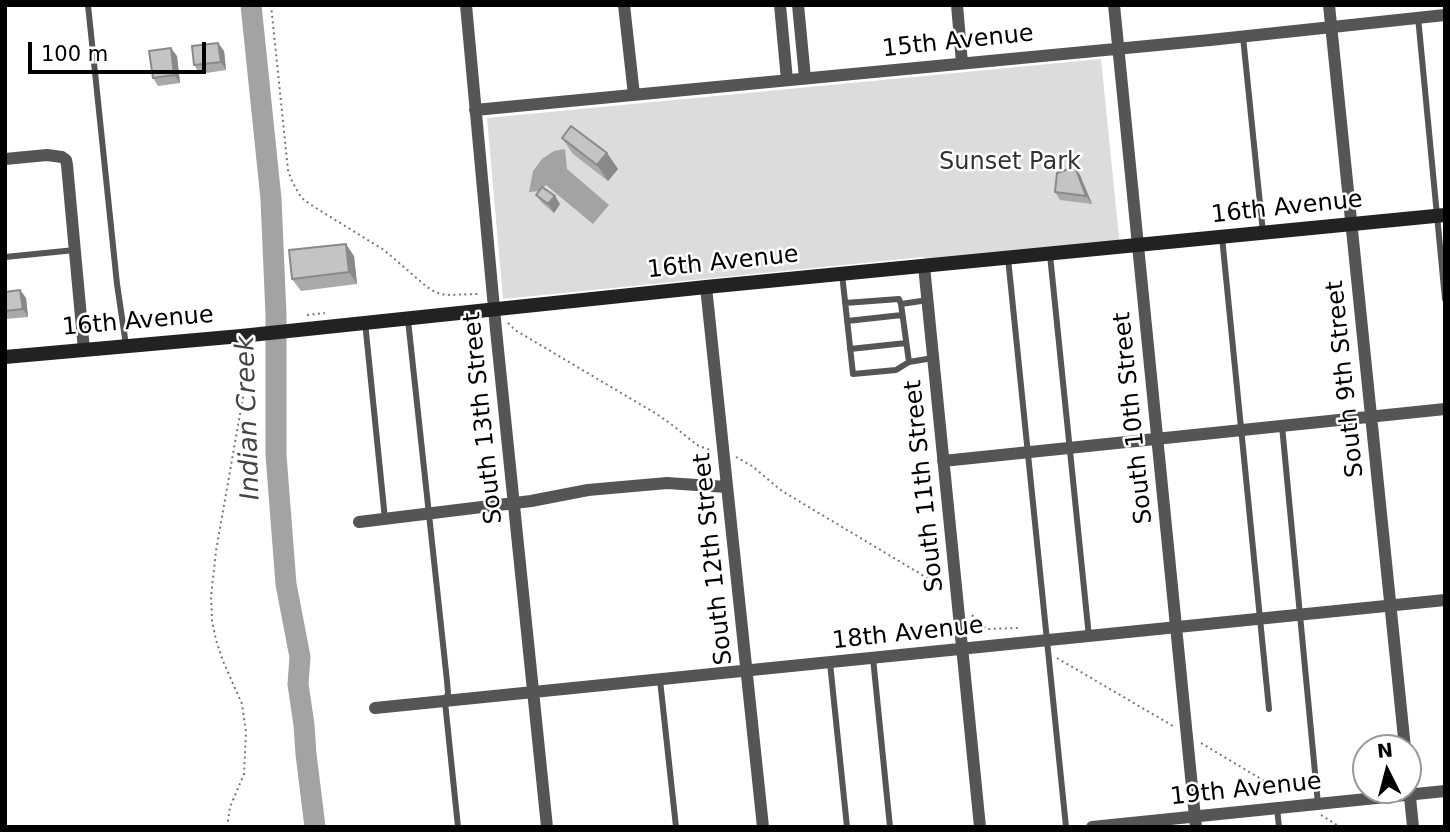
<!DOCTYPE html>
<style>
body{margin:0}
#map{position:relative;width:1450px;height:832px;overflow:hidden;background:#fff;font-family:"DejaVu Sans",sans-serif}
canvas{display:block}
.frame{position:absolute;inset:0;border:7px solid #000;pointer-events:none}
.north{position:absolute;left:1352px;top:734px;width:70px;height:70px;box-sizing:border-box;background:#fff;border:2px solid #999;border-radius:50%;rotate:354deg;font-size:19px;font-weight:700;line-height:28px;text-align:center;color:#000}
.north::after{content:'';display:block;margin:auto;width:24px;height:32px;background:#000;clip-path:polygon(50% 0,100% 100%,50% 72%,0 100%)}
.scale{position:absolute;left:28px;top:42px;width:178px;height:32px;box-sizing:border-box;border:4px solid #000;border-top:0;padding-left:9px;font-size:21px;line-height:24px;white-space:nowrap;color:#000;-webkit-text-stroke:5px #fff;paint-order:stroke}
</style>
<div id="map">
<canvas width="1450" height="832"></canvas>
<div class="frame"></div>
<div class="north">N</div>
<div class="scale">100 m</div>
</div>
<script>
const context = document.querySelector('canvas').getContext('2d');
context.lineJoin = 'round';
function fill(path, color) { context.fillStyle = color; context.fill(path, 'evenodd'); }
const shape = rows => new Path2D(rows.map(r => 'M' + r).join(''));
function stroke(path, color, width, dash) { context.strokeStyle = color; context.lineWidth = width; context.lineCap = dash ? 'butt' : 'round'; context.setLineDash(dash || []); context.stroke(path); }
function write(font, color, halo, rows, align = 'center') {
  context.font = font + ' "DejaVu Sans",sans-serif'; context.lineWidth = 5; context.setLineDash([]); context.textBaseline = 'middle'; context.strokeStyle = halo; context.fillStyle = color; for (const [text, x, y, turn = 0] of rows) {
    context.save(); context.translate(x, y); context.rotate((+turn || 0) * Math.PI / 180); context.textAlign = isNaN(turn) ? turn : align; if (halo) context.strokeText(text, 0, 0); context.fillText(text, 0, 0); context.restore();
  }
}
fill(shape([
 [1101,59,1120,247,937,265,923,257,503,299,487,118]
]), '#dcdcdc');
fill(shape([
 [565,149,567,169,609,205,593,224,546,185,540,191,529,192,533,171,542,159,554,151]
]), '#a3a3a3');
stroke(shape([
 [251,5,271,199,276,315,276,455,286,584,300,657,298,684,304,725,306,754,315,827]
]), '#a3a3a3', 21);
stroke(shape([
 [271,5,288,170,291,179,299,194,304,200,316,208,384,250,427,287,435,292,445,295,479,294],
 [307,315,325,313],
 [508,323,515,330,655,413,671,424,697,445,710,450],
 [736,457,752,466,782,491,944,588],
 [972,615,980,624,987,629,1017,628,1019,631],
 [1057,658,1173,726],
 [1201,743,1286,794],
 [1321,815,1340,827],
 [227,827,230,807,244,774,246,732,242,704,223,661,216,640,212,621,211,597,216,551,243,397,245,374,244,350]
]), '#777', 2, [2, 3.5]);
stroke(shape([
 [88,5,117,284,126,345],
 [1418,17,1445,299],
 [1243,37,1263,233],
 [1222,237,1269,709],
 [1050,255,1089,637],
 [5,257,75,250],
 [1008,258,1066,827],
 [842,274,853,374,896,370,909,362,933,358],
 [845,303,899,299,901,304],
 [408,320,447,681,448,693,445,702,458,827],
 [847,321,902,315],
 [365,322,385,519],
 [850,349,906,343],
 [909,362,901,304,928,300],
 [1282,426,1318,804],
 [873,658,890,827],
 [830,663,847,827],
 [660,680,676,827],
 [1277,808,1279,827]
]), '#555', 6);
stroke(shape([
 [466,5,496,330,547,827],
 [624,5,634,95],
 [780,5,787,80],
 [798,5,805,78],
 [957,5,962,63],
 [1114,5,1196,827],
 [1329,5,1405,748],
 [475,110,1210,40,1445,15],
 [5,159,47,155,62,157,66,160,67,165,84,350],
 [924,266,980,827],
 [706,287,763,827],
 [943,461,1445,409],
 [359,522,531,501,588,490,667,483,727,487],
 [375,708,1445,600],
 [1408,777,1413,827],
 [1092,827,1445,791]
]), '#555', 12);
stroke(shape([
 [5,357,241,336,706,287,1445,215]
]), '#222', 14);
fill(shape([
 [218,43,224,51,226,70,200,74,194,65],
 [177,56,180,83,158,86,153,78],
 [562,138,607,153,618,169,608,181,573,154],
 [1080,175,1092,204,1060,200,1055,192],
 [536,195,560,204,554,213,542,203],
 [354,256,357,284,301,291,292,279],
 [20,290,26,298,28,317,5,319,5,292]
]), '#a9a9a9');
fill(shape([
 [218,43,224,51,226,70,221,62],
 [171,48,177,56,180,83,174,75],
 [607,153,618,169,608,181,597,165],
 [1075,167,1080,175,1092,204,1086,196],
 [555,196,560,204,554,213,548,204],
 [346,244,354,256,357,284,349,272],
 [20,290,26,298,28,317,23,309]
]), '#898989');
const building = shape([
 [218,43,221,62,194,65,192,46,218,43],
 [171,48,174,75,153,78,149,51,171,48],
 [571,126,607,153,597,165,562,138,571,126],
 [1075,167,1086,196,1055,192,1057,173,1075,167],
 [542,187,555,196,548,204,536,195,542,187],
 [346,244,349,272,292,279,289,250,346,244],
 [20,290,23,309,5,311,5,292,20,290]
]);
fill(building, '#c4c4c4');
stroke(building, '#898989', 2);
write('24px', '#000', '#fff', [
 ["15th Avenue",958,42,-6],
 ["16th Avenue",1287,208,-6],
 ["16th Avenue",723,263,-6],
 ["16th Avenue",138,322,-5],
 ["South 9th Street",1346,379,-96],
 ["South 13th Street",484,418,-96],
 ["South 10th Street",1134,418,-96],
 ["South 11th Street",925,486,-96],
 ["South 12th Street",714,559,-96],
 ["18th Avenue",908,634,-6],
 ["19th Avenue",1246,790,-6]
]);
write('24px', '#333', '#fff', [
 ["Sunset Park",1010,163]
]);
write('italic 26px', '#444', '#fff', [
 ["Indian Creek",249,418,-92]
]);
</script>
